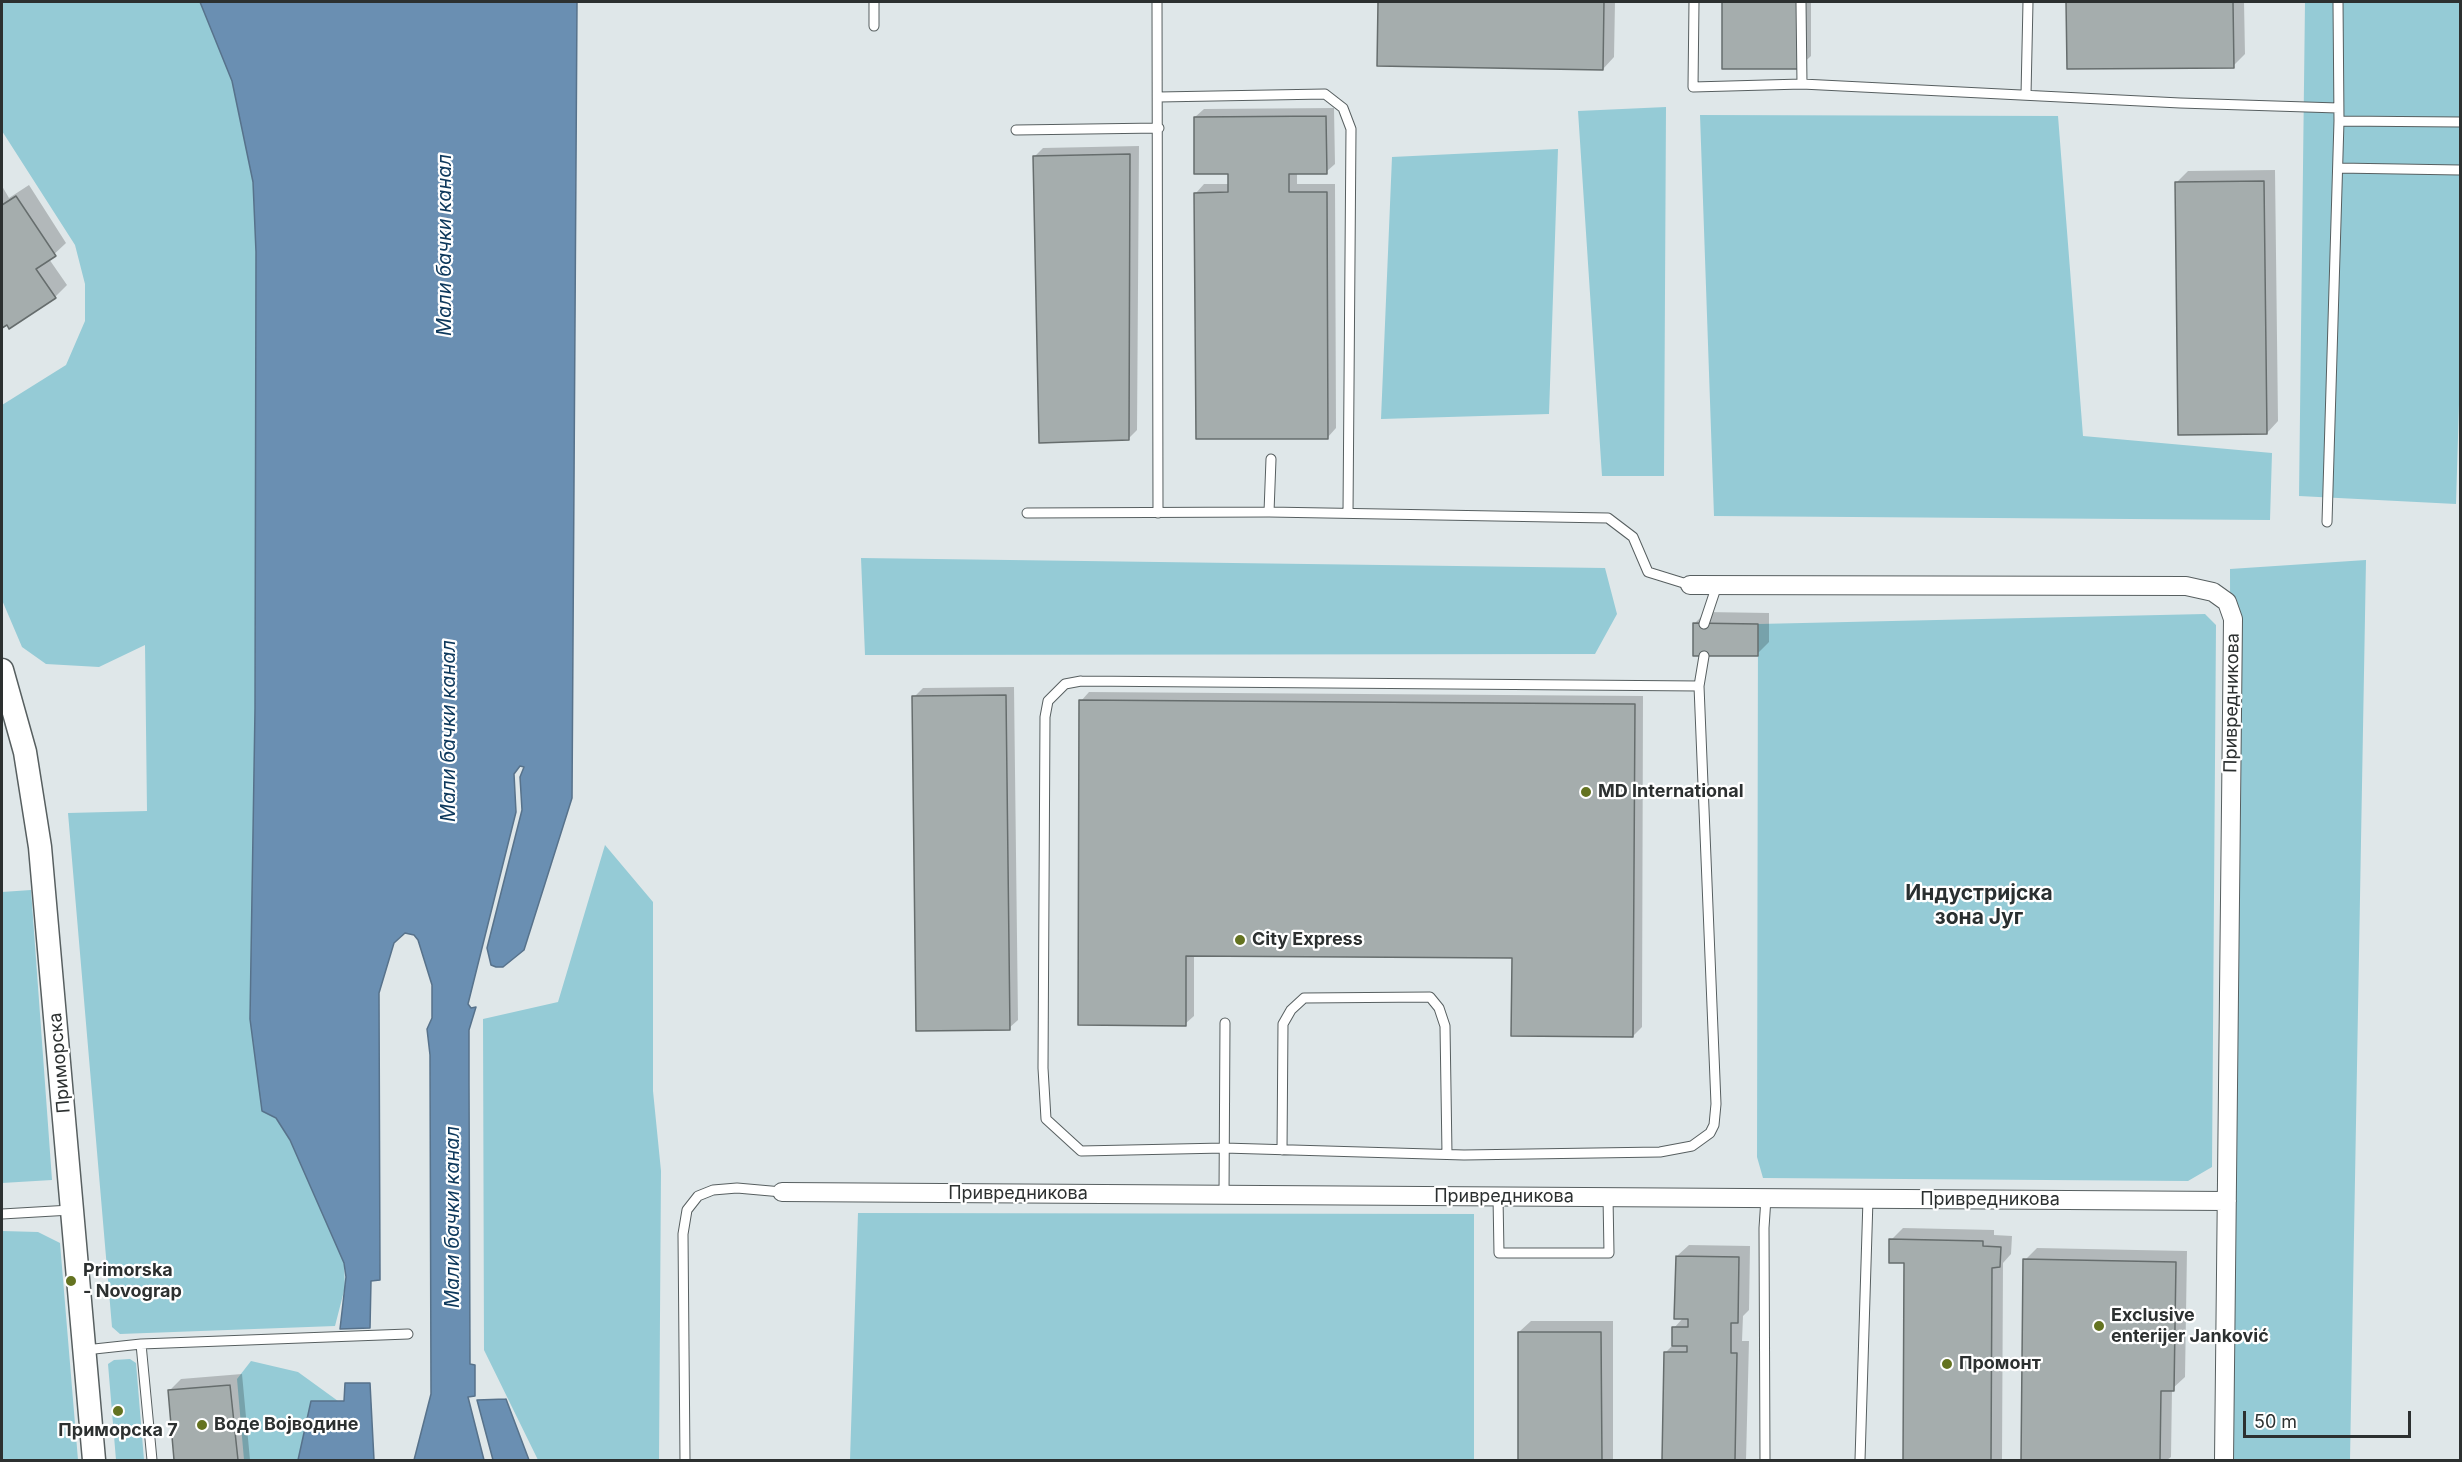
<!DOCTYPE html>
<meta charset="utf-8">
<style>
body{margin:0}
#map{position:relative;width:2462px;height:1462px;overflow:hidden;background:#dfe7e9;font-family:Inter,sans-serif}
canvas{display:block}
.frame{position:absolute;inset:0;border:3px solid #2c3030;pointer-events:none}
.scale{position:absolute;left:2243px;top:1411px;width:168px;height:27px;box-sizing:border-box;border:3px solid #2c3030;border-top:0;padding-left:8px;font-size:18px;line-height:21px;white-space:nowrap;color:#2c3030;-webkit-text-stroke:4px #fff;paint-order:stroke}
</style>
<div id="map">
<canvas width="2462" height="1462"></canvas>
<div class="frame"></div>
<div class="scale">50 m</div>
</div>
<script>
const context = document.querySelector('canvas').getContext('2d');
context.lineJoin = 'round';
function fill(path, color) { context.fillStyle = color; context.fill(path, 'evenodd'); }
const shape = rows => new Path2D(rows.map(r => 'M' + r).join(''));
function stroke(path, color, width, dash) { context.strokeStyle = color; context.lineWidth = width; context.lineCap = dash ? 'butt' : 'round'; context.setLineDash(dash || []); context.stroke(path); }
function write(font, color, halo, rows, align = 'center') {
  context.font = font + ' Inter,sans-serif'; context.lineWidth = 4.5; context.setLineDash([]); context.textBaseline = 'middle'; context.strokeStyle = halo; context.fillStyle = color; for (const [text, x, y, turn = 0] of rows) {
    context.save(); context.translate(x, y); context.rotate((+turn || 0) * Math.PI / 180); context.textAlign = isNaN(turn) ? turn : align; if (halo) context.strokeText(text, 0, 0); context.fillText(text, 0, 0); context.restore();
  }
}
fill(shape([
 [2,2,200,2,232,81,253,182,256,252,255,709,250,1019,262,1111,276,1118,290,1140,344,1263,345,1287,335,1326,120,1334,112,1327,68,813,147,811,145,645,99,667,46,664,22,647,2,600,2,405,66,365,85,321,85,284,75,245,2,131],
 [2305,2,2460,2,2460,371,2456,504,2299,496],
 [1666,107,1664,476,1602,476,1578,111],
 [1700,115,2058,116,2083,436,2272,453,2270,520,1714,516],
 [1558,149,1549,414,1381,419,1392,157],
 [861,558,1605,568,1617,614,1595,654,865,655],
 [2366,560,2350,1460,2232,1460,2230,569],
 [2205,614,2216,625,2212,1167,2188,1181,1763,1178,1757,1157,1758,624],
 [605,845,653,902,653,1091,661,1171,659,1460,538,1460,484,1350,483,1019,558,1002],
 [31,890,52,1180,2,1183,2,892],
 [858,1213,1474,1214,1474,1460,850,1460],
 [2,1231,38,1232,60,1243,78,1460,2,1460],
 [130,1359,136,1363,144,1460,116,1460,108,1364,114,1360],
 [251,1361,298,1372,338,1401,311,1401,298,1460,244,1460,237,1379]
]), '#95cbd6');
const water = shape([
 [200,2,577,2,572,798,524,950,503,967,496,967,491,965,487,948,522,810,520,777,524,767,520,766,514,774,516,812,468,1004,471,1008,476,1007,469,1030,469,1082,470,1364,475,1365,475,1396,468,1397,484,1460,414,1460,431,1394,430,1055,427,1029,432,1018,432,985,418,940,414,935,405,933,394,943,379,993,380,1280,371,1281,370,1328,340,1329,346,1277,344,1263,290,1140,276,1118,262,1111,250,1019,255,709,256,252,253,182,232,81,200,2],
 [345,1383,370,1383,374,1460,298,1460,311,1401,344,1401,345,1383],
 [506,1399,529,1460,493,1460,477,1400,506,1399]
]);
fill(water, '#6a8fb2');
stroke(water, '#57728b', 1.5);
fill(shape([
 [1379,2,1615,2,1614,57,1603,69,1378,64],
 [1723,2,1811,2,1811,56,1799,67,1724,68],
 [2067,2,2244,2,2245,54,2233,66,2068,68],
 [1334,108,1335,164,1326,172,1297,172,1297,184,1335,184,1336,428,1328,437,1196,193,1204,184,1229,184,1229,172,1195,117,1204,109],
 [1139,146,1137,430,1128,439,1034,157,1043,148],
 [2275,170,2278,421,2267,433,2176,183,2188,171],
 [29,185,66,243,49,259,67,285,55,297,2,327,2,186,9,198],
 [1706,612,1769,613,1769,642,1757,654,1694,624],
 [1014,687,1018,1020,1009,1028,914,697,923,688],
 [1089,692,1643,696,1642,1027,1633,1036,1513,957,1194,955,1194,1016,1185,1024,1081,701],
 [1903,1228,1994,1230,1994,1235,2012,1236,2011,1254,2003,1263,2002,1460,1905,1460,1906,1262,1891,1240],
 [1689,1245,1750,1246,1749,1310,1743,1316,1742,1341,1749,1341,1746,1460,1663,1460,1665,1353,1673,1345,1674,1328,1683,1318,1677,1256],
 [2037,1248,2187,1251,2185,1377,2172,1389,2171,1457,2167,1460,2022,1460,2025,1260],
 [1531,1321,1613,1321,1613,1460,1520,1460,1519,1332],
 [242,1374,250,1460,176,1460,169,1391,181,1379]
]), '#0003');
const building = shape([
 [1378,2,1604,2,1603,70,1377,66,1378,2],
 [1722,2,1800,2,1800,69,1722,69,1722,2],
 [2066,2,2233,2,2234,68,2067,69,2066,2],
 [1326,116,1327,174,1289,174,1289,192,1327,192,1328,439,1196,439,1194,193,1228,192,1228,174,1194,174,1194,117,1326,116],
 [1130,154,1129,440,1039,443,1033,156,1130,154],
 [2264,181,2267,434,2178,435,2175,182,2264,181],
 [16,196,56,256,36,269,56,298,9,329,7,325,2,328,2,205,16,196],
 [1693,623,1758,624,1758,656,1693,656,1693,623],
 [1006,695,1010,1030,916,1031,912,696,1006,695],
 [1079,700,1635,704,1633,1037,1511,1036,1512,958,1186,956,1186,1026,1078,1025,1079,700],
 [1889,1239,1983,1241,1983,1246,2001,1247,2000,1267,1992,1268,1991,1460,1903,1460,1904,1263,1889,1263,1889,1239],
 [1676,1256,1739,1257,1738,1323,1731,1323,1731,1353,1737,1353,1735,1460,1662,1460,1664,1352,1687,1352,1687,1346,1672,1346,1672,1327,1688,1327,1688,1319,1674,1319,1676,1256],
 [2023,1259,2176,1262,2174,1391,2161,1391,2160,1460,2021,1460,2023,1259],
 [1518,1332,1601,1332,1602,1460,1518,1460,1518,1332],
 [230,1385,238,1460,174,1460,168,1390,230,1385]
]);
fill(building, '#a5adad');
stroke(building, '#666d6d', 1.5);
const service = shape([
 [1157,2,1158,513],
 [1694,2,1693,87,1802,84],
 [1801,2,1802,84,2180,103,2338,108],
 [2338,2,2339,121,2460,122],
 [874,26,874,2],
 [2026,95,2028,2],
 [1159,97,1325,94,1343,108,1351,129,1348,513],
 [1016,130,1159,128],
 [2338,168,2460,170],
 [1269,512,1271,459],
 [1027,513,1269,512,1608,518,1633,537,1648,572,1690,585],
 [2327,522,2339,121],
 [1704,624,1717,585],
 [1081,681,1699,686,1716,1104,1714,1125,1710,1133,1692,1146,1660,1152,1464,1155,1224,1148,1081,1151,1046,1119,1043,1068,1045,717,1048,701,1065,684,1081,681],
 [1699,686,1704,656],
 [1282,1150,1283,1024,1291,1010,1304,998,1430,997,1439,1008,1445,1026,1447,1154],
 [1224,1195,1225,1023],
 [1498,1197,1499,1253,1609,1253,1608,1197],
 [2,1214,71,1210],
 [141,1344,152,1460],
 [85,1350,141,1344,408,1334],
 [685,1460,683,1234,687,1210,698,1196,713,1190,737,1188,782,1192],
 [1765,1460,1764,1228,1766,1198],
 [1860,1460,1868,1199]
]);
const minor = shape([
 [1690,585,2186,586,2213,592,2227,602,2233,619,2224,1460],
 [782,1192,2227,1201]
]);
const tertiary = shape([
 [2,670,25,752,40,847,94,1460]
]);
stroke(service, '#575f60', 11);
stroke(minor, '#575f60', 20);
stroke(tertiary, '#575f60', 25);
stroke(service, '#fff', 9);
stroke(minor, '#fff', 18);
stroke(tertiary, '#fff', 22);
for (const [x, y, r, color] of [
 [1586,792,6,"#647320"],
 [1240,940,6,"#647320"],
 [71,1281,6,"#647320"],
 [2099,1326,6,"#647320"],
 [1947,1364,6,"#647320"],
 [118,1411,6,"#647320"],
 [202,1425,6,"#647320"]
]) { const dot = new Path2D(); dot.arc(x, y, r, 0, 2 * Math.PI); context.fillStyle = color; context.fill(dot); stroke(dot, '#fff', 2); }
write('18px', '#2c3030', '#fff', [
 ["Привредникова",2232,703,-89],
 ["Приморска",60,1063,-95],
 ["Привредникова",1018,1194],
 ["Привредникова",1504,1197],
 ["Привредникова",1990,1200]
]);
write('bold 18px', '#2c3030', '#fff', [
 ["MD International",1598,792],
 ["City Express",1252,940],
 ["Primorska",83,1271],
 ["- Novograp",83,1292],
 ["Exclusive",2111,1316],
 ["enterijer Janković",2111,1337],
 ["Промонт",1959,1364],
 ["Воде Војводине",214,1425],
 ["Приморска 7",118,1431,"center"]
], 'left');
write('italic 20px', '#0e395c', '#fff', [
 ["Мали бачки канал",445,245,-90],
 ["Мали бачки канал",449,731,-90],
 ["Мали бачки канал",453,1217,-90]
]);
write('bold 21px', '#292f30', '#fff', [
 ["Индустријска",1979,894],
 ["зона Југ",1979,918]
]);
</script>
